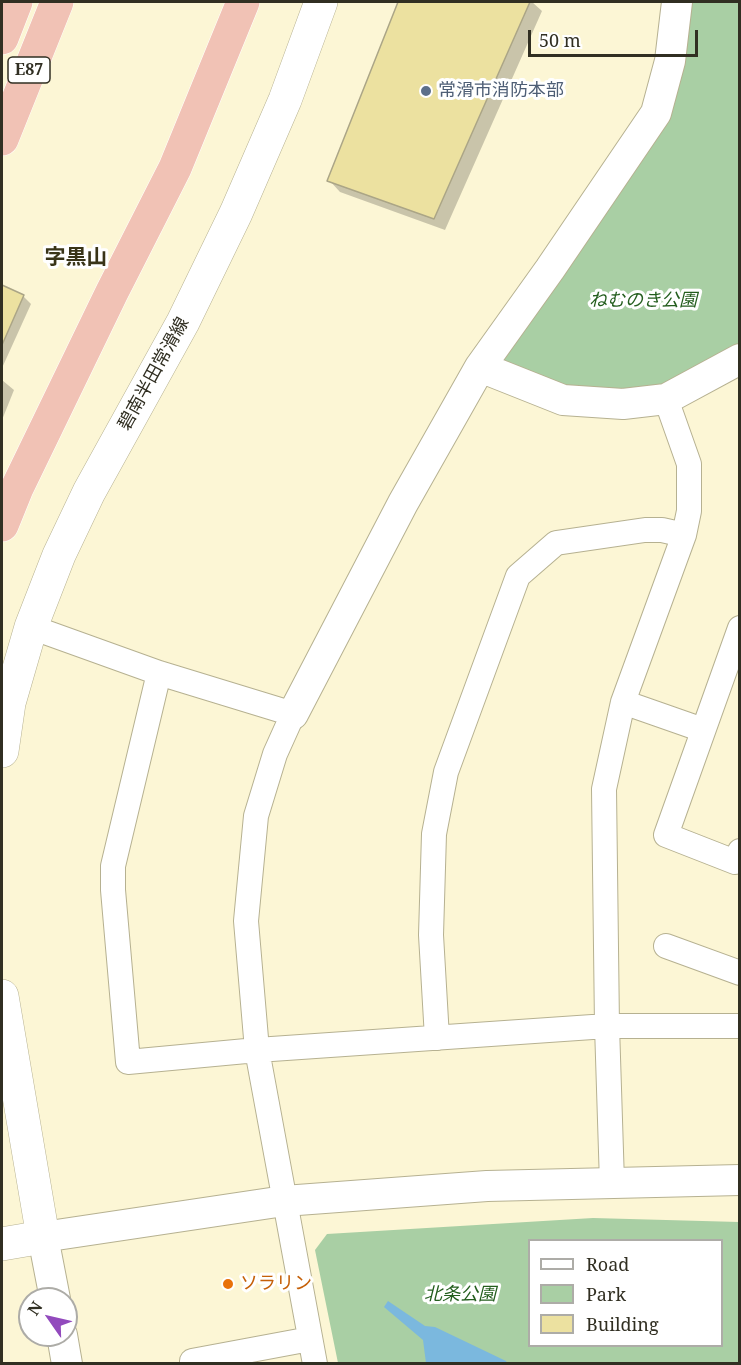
<!DOCTYPE html>
<meta charset="utf-8">
<style>
body{margin:0}
#map{position:relative;width:741px;height:1365px;overflow:hidden;background:#fcf6d5;font-family:"Noto Serif",serif}
canvas{display:block}
.frame{position:absolute;inset:0;border:3px solid #312f22;pointer-events:none}
.legend{position:absolute;left:528px;top:1239px;width:195px;height:108px;box-sizing:border-box;background:#fff;border:2px solid #adaca7;margin:0;padding:8px 10px;list-style:none;font-size:18px;color:#312f22}
.legend li{display:flex;align-items:center;gap:12px;height:30px}
.legend b{width:30px;border:2px solid #adaca7}
.north{position:absolute;left:18px;top:1287px;width:60px;height:60px;box-sizing:border-box;background:#fff;border:2px solid #adaca7;border-radius:50%;rotate:304deg;font-size:16px;font-weight:700;line-height:24px;text-align:center;color:#312f22}
.north::after{content:'';display:block;margin:auto;width:21px;height:27px;background:#924abd;clip-path:polygon(50% 0,100% 100%,50% 72%,0 100%)}
.scale{position:absolute;left:528px;top:30px;width:170px;height:27px;box-sizing:border-box;border:3px solid #312f22;border-top:0;padding-left:8px;font-size:18px;line-height:21px;white-space:nowrap;color:#312f22;-webkit-text-stroke:4px #fff;paint-order:stroke}
</style>
<div id="map">
<canvas width="741" height="1365"></canvas>
<div class="frame"></div>
<ul class="legend">
<li><b style="height:8px;background:#fff"></b>Road</li>
<li><b style="height:16px;background:#a9cfa4"></b>Park</li>
<li><b style="height:16px;background:#ece1a0"></b>Building</li>
</ul>
<div class="north">N</div>
<div class="scale">50 m</div>
</div>
<script>
const context = document.querySelector('canvas').getContext('2d');
context.lineJoin = 'round';
function fill(path, color) { context.fillStyle = color; context.fill(path, 'evenodd'); }
const shape = rows => new Path2D(rows.map(r => 'M' + r).join(''));
function stroke(path, color, width, dash) { context.strokeStyle = color; context.lineWidth = width; context.lineCap = dash ? 'butt' : 'round'; context.setLineDash(dash || []); context.stroke(path); }
function write(font, color, halo, rows, align = 'center') {
  context.font = font + ' "Noto Serif","Noto Sans JP",serif'; context.lineWidth = 6; context.setLineDash([]); context.textBaseline = 'middle'; context.strokeStyle = halo; context.fillStyle = color; for (const [text, x, y, turn = 0] of rows) {
    context.save(); context.translate(x, y); context.rotate((+turn || 0) * Math.PI / 180); context.textAlign = isNaN(turn) ? turn : align; if (halo) context.strokeText(text, 0, 0); context.fillText(text, 0, 0); context.restore();
  }
}
fill(shape([
 [677,2,739,2,739,359,623,404,480,367,656,113],
 [593,1218,739,1222,739,1363,338,1363,315,1250,327,1234],
 [530,1240,722,1240,722,1346,530,1346]
]), '#a9cfa4');
fill(shape([
 [388,1301,425,1326,435,1327,506,1361,507,1363,426,1363,423,1340,384,1307]
]), '#7bb8de');
fill(shape([
 [400,2,532,2,542,11,445,230,340,192,329,180],
 [3,287,23,296,31,304,2,368,2,291],
 [2,380,14,390,2,420]
]), '#0003');
const building = shape([
 [398,2,530,2,434,219,327,181,398,2],
 [2,285,24,295,2,345,2,285]
]);
fill(building, '#ece1a0');
stroke(building, '#aba586', 1.5);
const minor = shape([
 [31,627,159,673,293,714,275,754,256,816,246,921,257,1050,315,1364],
 [740,628,666,835,735,862,740,851],
 [159,673,113,866,113,890,128,1062,257,1050,607,1026,740,1026],
 [623,702,703,730],
 [666,946,740,973],
 [437,1038,431,935,434,834,446,772,518,576,556,543,645,530,662,530,684,535],
 [612,1183,607,1026,604,789,623,702,684,535,689,511,689,464,666,399],
 [192,1364,192,1361,310,1339]
]);
const tertiary = shape([
 [480,367,563,400,623,404,666,399,740,359],
 [293,714,403,503,480,367,550,269,656,113,670,61,677,2],
 [55,1299,43,1237,284,1201,487,1186,740,1180],
 [62,1335,67,1364]
]);
const secondary = shape([
 [2,751,9,703,31,627,59,555,89,492,183,322,236,213,285,100,321,2],
 [2,996,43,1237,2,1244]
]);
const motorway = shape([
 [2,38,16,2],
 [2,139,57,2],
 [2,525,17,488,112,292,175,168,243,2]
]);
stroke(minor, '#b6b191', 26);
stroke(tertiary, '#b6b191', 32);
stroke(secondary, '#b6b191', 34);
stroke(motorway, '#fff', 34);
stroke(minor, '#fff', 24);
stroke(tertiary, '#fff', 30);
stroke(secondary, '#fff', 33);
stroke(motorway, '#f1c2b5', 33);
for (const [x, y, r, color] of [
 [426,91,6,"#5c6f8a"],
 [228,1284,6,"#e8710a"]
]) { const dot = new Path2D(); dot.arc(x, y, r, 0, 2 * Math.PI); context.fillStyle = color; context.fill(dot); stroke(dot, '#fff', 2); }
for (const [x, y, w] of [
 [29,70,42]
]) { const box = new Path2D(); box.roundRect(x - w / 2, y - 13, w, 26, 4.5); context.fillStyle = '#fff'; context.fill(box); stroke(box, '#312f22', 1.5); }
write('bold 16px', '#312f22', null, [
 ["E87",29,70]
]);
write('18px', '#4e5e75', '#fff', [
 ["常滑市消防本部",438,91]
], 'left');
write('italic 18px', '#245e1e', '#fff', [
 ["ねむのき公園",643,301],
 ["北条公園",460,1295]
]);
write('18px', '#312f22', '#fff', [
 ["碧南半田常滑線",154,374,-61]
]);
write('18px', '#c56008', '#fff', [
 ["ソラリン",240,1284]
], 'left');
write('bold 21px', '#393418', '#fff', [
 ["字黒山",76,258]
]);
</script>
